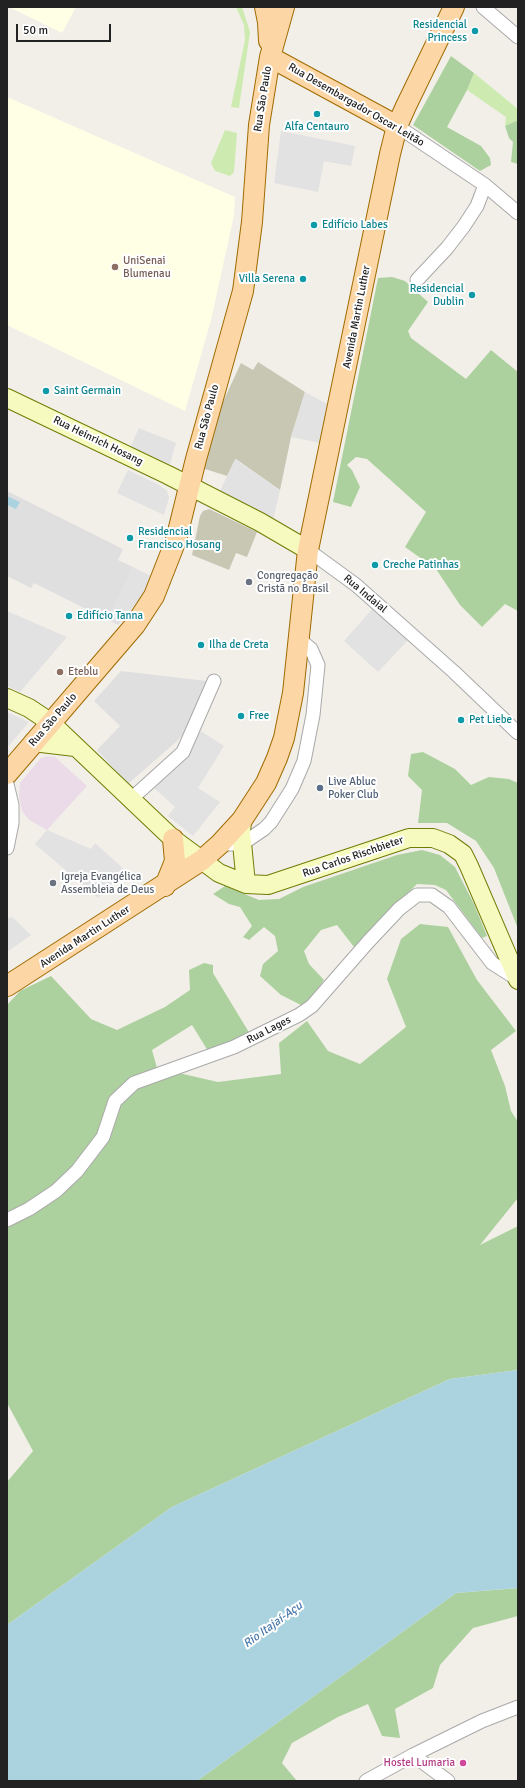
<!DOCTYPE html>
<meta charset="utf-8">
<style>
body{margin:0}
#map{position:relative;width:525px;height:1788px;overflow:hidden;background:#f2efe9;font-family:Signika,sans-serif}
canvas{display:block}
.frame{position:absolute;inset:0;border:8px solid #222;pointer-events:none}
.scale{position:absolute;left:16px;top:24px;width:95px;height:18px;box-sizing:border-box;border:2px solid #222;border-top:0;padding-left:5px;font-size:12px;line-height:14px;white-space:nowrap;color:#222;-webkit-text-stroke:3px #fff;paint-order:stroke}
</style>
<div id="map">
<canvas width="525" height="1788"></canvas>
<div class="frame"></div>
<div class="scale">50 m</div>
</div>
<script>
const context = document.querySelector('canvas').getContext('2d');
context.lineJoin = 'round';
function fill(path, color) { context.fillStyle = color; context.fill(path, 'evenodd'); }
const shape = rows => new Path2D(rows.map(r => 'M' + r).join(''));
function stroke(path, color, width, dash) { context.strokeStyle = color; context.lineWidth = width; context.lineCap = dash ? 'butt' : 'round'; context.setLineDash(dash || []); context.stroke(path); }
function write(font, color, halo, rows, align = 'center') {
  context.font = font + ' Signika,sans-serif'; context.lineWidth = 4; context.setLineDash([]); context.textBaseline = 'middle'; context.strokeStyle = halo; context.fillStyle = color; for (const [text, x, y, turn = 0] of rows) {
    context.save(); context.translate(x, y); context.rotate((+turn || 0) * Math.PI / 180); context.textAlign = isNaN(turn) ? turn : align; if (halo) context.strokeText(text, 0, 0); context.fillText(text, 0, 0); context.restore();
  }
}
fill(shape([
 [7,491,123,549,118,560,133,567,108,620,34,583,31,588,7,576],
 [121,671,207,681,189,728,177,741,128,784,97,750,120,726,94,701]
]), '#e0dfdf');
fill(shape([
 [48,756,55,757,87,786,47,830,29,820,22,811,19,796,20,783,41,758]
]), '#ebdbe8');
fill(shape([
 [9,7,76,7,62,33],
 [7,97,235,197,234,215,211,320,185,411,7,325]
]), '#ffffe5');
fill(shape([
 [258,362,305,392,291,437,280,490,236,459,227,476,202,468,215,419,241,363,253,370],
 [209,509,257,532,247,557,236,553,229,570,192,555,200,516,203,511]
]), '#c7c7b4');
fill(shape([
 [236,7,242,7,250,32,239,108,231,107,245,40,244,25],
 [474,73,518,109,518,120,505,126,506,117,467,90],
 [225,130,237,133,234,172,230,176,215,171,211,163]
]), '#cdebb0');
fill(shape([
 [451,56,474,73,467,90,447,127,481,146,490,158,491,165,480,171,413,125],
 [518,120,518,164,511,162,513,142,509,138,505,126],
 [392,277,405,281,428,302,408,331,411,338,466,379,491,350,518,372,518,611,505,604,482,627,460,605,436,569,405,547,426,512,367,459,356,457,347,465,352,470,360,487,351,507,333,502,378,278],
 [423,752,455,769,471,785,489,777,509,779,518,783,518,929,494,868,476,841,447,823,418,823,422,790,408,776,411,754],
 [422,850,440,855,455,867,474,904,487,936,482,938,446,890,435,885,417,884,354,947,337,925,321,930,304,951,309,964,324,980,316,992,303,1006,281,995,260,976,263,964,278,951,275,936,264,927,249,940,243,937,252,926,240,907,229,904,213,894,225,886,259,900,279,899,303,887,397,855],
 [420,924,448,927,477,980,516,1031,491,1050,505,1086,511,1111,518,1122,518,1198,480,1245,518,1226,518,1370,450,1379,172,1507,7,1625,7,1482,33,1451,7,1403,7,1005,20,991,51,976,91,1019,117,1030,165,1007,190,990,189,970,204,963,213,965,213,973,250,1034,208,1051,192,1025,152,1050,157,1068,218,1082,281,1074,279,1043,307,1021,328,1051,360,1064,406,1027,387,979,401,939],
 [518,1588,518,1616,473,1628,440,1665,433,1688,395,1709,400,1738,382,1736,368,1704,338,1717,292,1743,282,1763,297,1781,197,1781,456,1593]
]), '#add19e');
fill(shape([
 [281,131,355,146,351,166,324,161,318,192,274,183],
 [305,392,329,405,320,443,291,437],
 [139,428,176,443,170,464,167,466,129,450],
 [235,459,280,490,273,520,220,491],
 [128,470,159,485,167,491,169,498,164,515,117,493],
 [133,567,151,576,143,595,118,625,108,620],
 [373,608,408,640,378,672,344,641],
 [7,611,67,637,20,692,7,686],
 [7,712,29,722,7,748],
 [201,731,224,746,198,788,220,802,193,836,168,816,175,807,154,788,187,754],
 [47,830,91,849,95,843,125,870,98,898,35,844],
 [12,917,31,935,7,952,7,918]
]), '#e2e2e2');
fill(shape([
 [7,496,20,502,16,509,7,505],
 [518,1370,518,1588,456,1593,197,1781,7,1781,7,1625,172,1507,450,1379]
]), '#aad3df');
const street = shape([
 [483,7,518,37],
 [397,126,485,185,518,213],
 [417,280,447,248,464,226,477,206,485,185],
 [308,550,356,585,454,672,518,733],
 [7,784,12,805,12,823,7,848],
 [130,800,183,752,214,681],
 [220,844,242,844,264,829,271,822,292,789,304,761,313,715,318,665,311,649,299,639],
 [7,1220,29,1209,56,1191,77,1171,103,1137,115,1101,134,1083,234,1047,299,1015,312,1006,368,942,399,909,417,895,432,895,449,907,492,963,517,979],
 [413,1755,448,1781],
 [366,1781,413,1755,482,1721,518,1707]
]);
const secondary = shape([
 [7,398,168,475,260,522,308,550],
 [7,698,29,708,50,722,173,839,219,873,246,884,268,885,409,838,433,838,449,844,463,854,469,866,518,980],
 [33,742,75,747],
 [242,820,241,833,246,884]
]);
const primary = shape([
 [265,7,268,22,269,41],
 [270,57,397,126],
 [7,774,135,625,154,596,176,540,196,459,243,291,252,222,259,125,270,57,284,7],
 [165,886,175,861,173,839],
 [7,986,202,860,220,844,242,820,266,783,277,758,284,738,293,693,308,550,390,154,397,126,406,106,454,7]
]);
stroke(street, '#a9a9a9', 15);
stroke(secondary, '#707d05', 20);
stroke(primary, '#a06b00', 22);
stroke(street, '#fff', 13);
stroke(secondary, '#f7fabf', 18);
stroke(primary, '#fcd6a4', 20);
for (const [x, y, r, color] of [
 [475,31,4,"#0f9aa8"],
 [317,114,4,"#0f9aa8"],
 [314,225,4,"#0f9aa8"],
 [115,267,4,"#8d6e63"],
 [303,279,4,"#0f9aa8"],
 [472,295,4,"#0f9aa8"],
 [46,391,4,"#0f9aa8"],
 [130,538,4,"#0f9aa8"],
 [375,565,4,"#0f9aa8"],
 [249,582,4,"#6b7280"],
 [69,616,4,"#0f9aa8"],
 [201,645,4,"#0f9aa8"],
 [60,672,4,"#8d6e63"],
 [241,716,4,"#0f9aa8"],
 [461,720,4,"#0f9aa8"],
 [320,788,4,"#5c6f8a"],
 [53,883,4,"#6b7280"],
 [463,1763,4,"#d1479c"]
]) { const dot = new Path2D(); dot.arc(x, y, r, 0, 2 * Math.PI); context.fillStyle = color; context.fill(dot); stroke(dot, '#fff', 1.5); }
write('11px', '#0d838f', '#fff', [
 ["Residencial",467,25,"right"],
 ["Princess",467,38,"right"],
 ["Alfa Centauro",317,127,"center"],
 ["Edifício Labes",322,225],
 ["Villa Serena",295,279,"right"],
 ["Residencial",464,289,"right"],
 ["Dublin",464,302,"right"],
 ["Saint Germain",54,391],
 ["Residencial",138,532],
 ["Francisco Hosang",138,545],
 ["Creche Patinhas",383,565],
 ["Edifício Tanna",77,616],
 ["Ilha de Creta",209,645],
 ["Free",249,716],
 ["Pet Liebe",469,720]
], 'left');
write('11px', '#222', '#fff', [
 ["Rua São Paulo",263,99,-81],
 ["Rua Desembargador Oscar Leitão",356,105,30],
 ["Avenida Martin Luther",357,317,-79],
 ["Rua São Paulo",207,417,-75],
 ["Rua Heinrich Hosang",98,441,26],
 ["Rua Indaial",365,594,40],
 ["Rua São Paulo",53,720,-49],
 ["Rua Carlos Rischbieter",353,857,-19],
 ["Avenida Martin Luther",85,937,-33],
 ["Rua Lages",269,1030,-27]
]);
write('11px', '#785e54', '#fff', [
 ["UniSenai",123,261],
 ["Blumenau",123,274],
 ["Eteblu",68,672]
], 'left');
write('11px', '#5b616d', '#fff', [
 ["Congregação",257,576],
 ["Cristã no Brasil",257,589],
 ["Igreja Evangélica",61,877],
 ["Assembleia de Deus",61,890]
], 'left');
write('11px', '#4e5e75', '#fff', [
 ["Live Abluc",328,782],
 ["Poker Club",328,795]
], 'left');
write('11px', '#b23c85', '#fff', [
 ["Hostel Lumaria",455,1763]
], 'right');
write('italic 12px', '#4a7aab', '#fff', [
 ["Rio Itajaí-Açu",273,1625,-36]
]);
</script>
